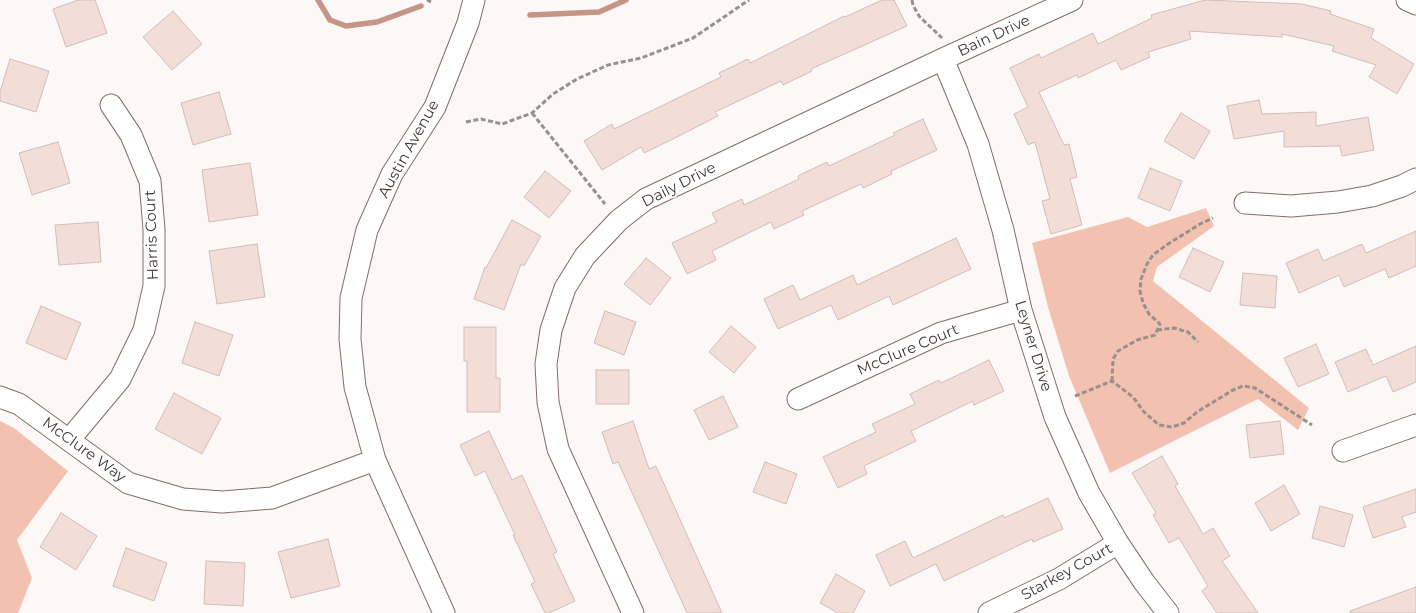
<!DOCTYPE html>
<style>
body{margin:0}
canvas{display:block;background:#fcf8f7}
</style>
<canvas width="1416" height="613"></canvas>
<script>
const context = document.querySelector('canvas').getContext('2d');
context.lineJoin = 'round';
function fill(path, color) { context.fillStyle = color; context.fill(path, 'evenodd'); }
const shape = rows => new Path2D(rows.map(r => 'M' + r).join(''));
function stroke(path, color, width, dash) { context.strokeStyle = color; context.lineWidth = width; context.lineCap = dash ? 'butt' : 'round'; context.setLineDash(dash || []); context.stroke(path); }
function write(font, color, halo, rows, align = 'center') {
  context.font = font + ' Montserrat,sans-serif'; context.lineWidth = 4; context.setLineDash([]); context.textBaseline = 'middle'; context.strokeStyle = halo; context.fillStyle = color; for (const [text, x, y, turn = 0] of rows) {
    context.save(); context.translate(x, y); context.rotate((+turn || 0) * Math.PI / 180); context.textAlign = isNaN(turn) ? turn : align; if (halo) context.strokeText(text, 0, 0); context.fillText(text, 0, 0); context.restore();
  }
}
fill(shape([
 [1206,208,1214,226,1157,267,1153,281,1309,408,1298,430,1258,399,1110,473,1069,376,1048,307,1032,243,1128,217,1147,227],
 [0,421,14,428,68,471,17,540,32,578,18,613,0,613]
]), '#f3c1b0');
stroke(shape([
 [318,0,330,20,346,26,377,22,421,6],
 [530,15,599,12,626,0]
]), '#c69585', 5.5);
const building = shape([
 [78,0,95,0,107,33,66,47,53,9,78,0],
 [882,0,894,0,907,26,811,69,812,71,783,85,781,81,715,112,718,116,673,139,644,153,641,147,602,170,584,141,612,124,614,129,721,77,719,73,748,59,750,63,844,16,845,17,882,0],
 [1205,0,1302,4,1331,11,1330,14,1374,29,1371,38,1414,64,1397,94,1369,77,1376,65,1332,51,1334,46,1282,34,1282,37,1189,31,1191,39,1148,52,1150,57,1121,70,1116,60,1078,78,1077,75,1039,92,1064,145,1069,144,1077,177,1070,179,1082,225,1051,234,1042,201,1050,199,1035,142,1028,145,1014,114,1028,107,1010,68,1039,54,1041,58,1093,33,1098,44,1152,18,1151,15,1205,0],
 [173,11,202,44,172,70,143,37,173,11],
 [10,59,49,71,36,112,0,101,0,92,10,59],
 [219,92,231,134,193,145,181,103,219,92],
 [1259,100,1262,114,1316,112,1316,126,1368,117,1374,150,1342,156,1340,146,1284,147,1284,131,1234,139,1227,106,1259,100],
 [1181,113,1210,131,1194,159,1164,141,1181,113],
 [923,119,937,150,891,171,892,174,863,188,861,184,802,211,804,215,774,229,771,222,712,251,716,260,687,274,672,243,717,222,712,213,742,199,744,205,799,179,798,176,827,162,829,166,895,135,893,133,923,119],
 [58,142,70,183,32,195,19,153,58,142],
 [250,163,258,215,209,222,202,170,250,163],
 [1150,168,1182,181,1170,211,1138,198,1150,168],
 [545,171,571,191,549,218,524,197,545,171],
 [512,220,541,236,524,266,521,264,504,310,474,299,485,267,486,268,512,220],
 [98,222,101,262,59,265,55,225,98,222],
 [1416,231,1416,266,1389,278,1385,269,1344,287,1339,275,1299,293,1286,263,1318,249,1323,261,1362,244,1366,253,1416,231],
 [956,238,971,269,893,305,889,296,838,320,831,305,778,329,764,299,793,285,800,300,853,275,857,285,956,238],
 [257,244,265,297,217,304,209,251,257,244],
 [1193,248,1224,262,1210,292,1179,277,1193,248],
 [646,258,671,278,650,305,624,284,646,258],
 [1243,273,1277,276,1275,308,1240,305,1243,273],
 [41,306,81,323,66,360,26,343,41,306],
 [605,311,636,322,624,355,594,343,605,311],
 [195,322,233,335,219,376,182,363,195,322],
 [731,326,756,347,734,373,709,352,731,326],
 [464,327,496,327,496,378,500,378,500,412,467,412,467,361,464,361,464,327],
 [1316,344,1329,374,1298,387,1284,358,1316,344],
 [1416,346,1416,382,1393,392,1386,376,1348,392,1335,362,1366,349,1373,365,1416,346],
 [989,360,1004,391,974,405,973,401,911,431,916,441,864,466,867,474,838,488,823,457,876,432,872,424,915,404,910,394,939,380,941,383,989,360],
 [596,370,629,370,629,404,596,404,596,370],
 [174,393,221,418,202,454,155,429,174,393],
 [723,396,738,427,709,440,694,410,723,396],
 [633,421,649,469,656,466,722,613,687,613,618,462,613,464,602,432,633,421],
 [1280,421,1284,454,1250,458,1246,425,1280,421],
 [489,431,512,480,522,475,557,552,553,554,575,601,549,613,545,613,531,584,535,582,513,535,515,535,485,471,475,476,460,445,489,431],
 [1162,456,1178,484,1175,486,1203,534,1213,528,1230,556,1222,561,1258,613,1217,613,1202,591,1208,586,1179,538,1169,543,1153,515,1156,513,1132,473,1162,456],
 [765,462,797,474,786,504,753,492,765,462],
 [1284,485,1300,514,1271,531,1255,503,1284,485],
 [1416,489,1416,512,1402,517,1406,527,1373,538,1363,507,1416,489],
 [1048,498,1063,529,1033,542,1032,539,944,581,936,564,890,586,876,555,905,541,913,558,1003,515,1004,518,1048,498],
 [1320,506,1353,515,1344,547,1312,538,1320,506],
 [61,513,97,536,76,570,40,547,61,513],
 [328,539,340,586,291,598,278,552,328,539],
 [126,548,167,563,154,601,113,586,126,548],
 [206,561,245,563,243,606,204,604,206,561],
 [836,574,865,591,853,613,838,613,820,603,836,574],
 [1416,587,1416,613,1350,613,1350,611,1416,587]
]);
fill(building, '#f3ded7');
stroke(building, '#d1bdb6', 1);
const street = shape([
 [1407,0,1416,4],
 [943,59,978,144,1003,230,1021,310,1055,417,1089,493,1118,543,1144,582,1168,613],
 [1245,203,1291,206,1338,202,1372,196,1402,186,1416,179],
 [0,397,19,404,128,483,183,499,222,502,272,498,375,460],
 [798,399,941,333,1021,310],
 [69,440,120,379,144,330,154,286,154,229,150,181,131,135,111,105],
 [1343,451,1416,425],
 [444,613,375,460,355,387,350,339,351,298,367,230,392,174,435,107,468,23,474,0],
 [633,613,558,449,548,402,546,364,551,330,565,288,585,256,619,220,646,199,943,59,1072,0],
 [989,613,1059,579,1118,543]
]);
stroke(street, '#806e68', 23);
stroke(shape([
 [427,0,431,2],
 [912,0,913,5,919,16,942,38],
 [532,113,605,204],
 [466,122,481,119,502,124,532,113,553,94,577,79,608,65,641,58,693,38,749,0],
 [1157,330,1174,328,1188,332,1198,342],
 [1112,381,1113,359,1118,351,1137,340,1155,335,1160,324,1149,314,1143,303,1140,291,1141,279,1147,264,1153,255,1168,244,1200,224,1213,218],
 [1075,396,1112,381,1133,397,1144,412,1159,425,1172,427,1184,423,1197,412,1233,390,1243,386,1255,388,1312,425]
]), '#96908e', 3, [5, 2.5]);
stroke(street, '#fff', 21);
write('15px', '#413936', '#fff', [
 ["Bain Drive",994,36,-25],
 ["Austin Avenue",409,149,-61],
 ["Daily Drive",679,185,-27],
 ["Harris Court",152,235,-92],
 ["Leyner Drive",1033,346,73],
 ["McClure Court",908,350,-23],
 ["McClure Way",84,450,36],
 ["Starkey Court",1067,572,-29]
]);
</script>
